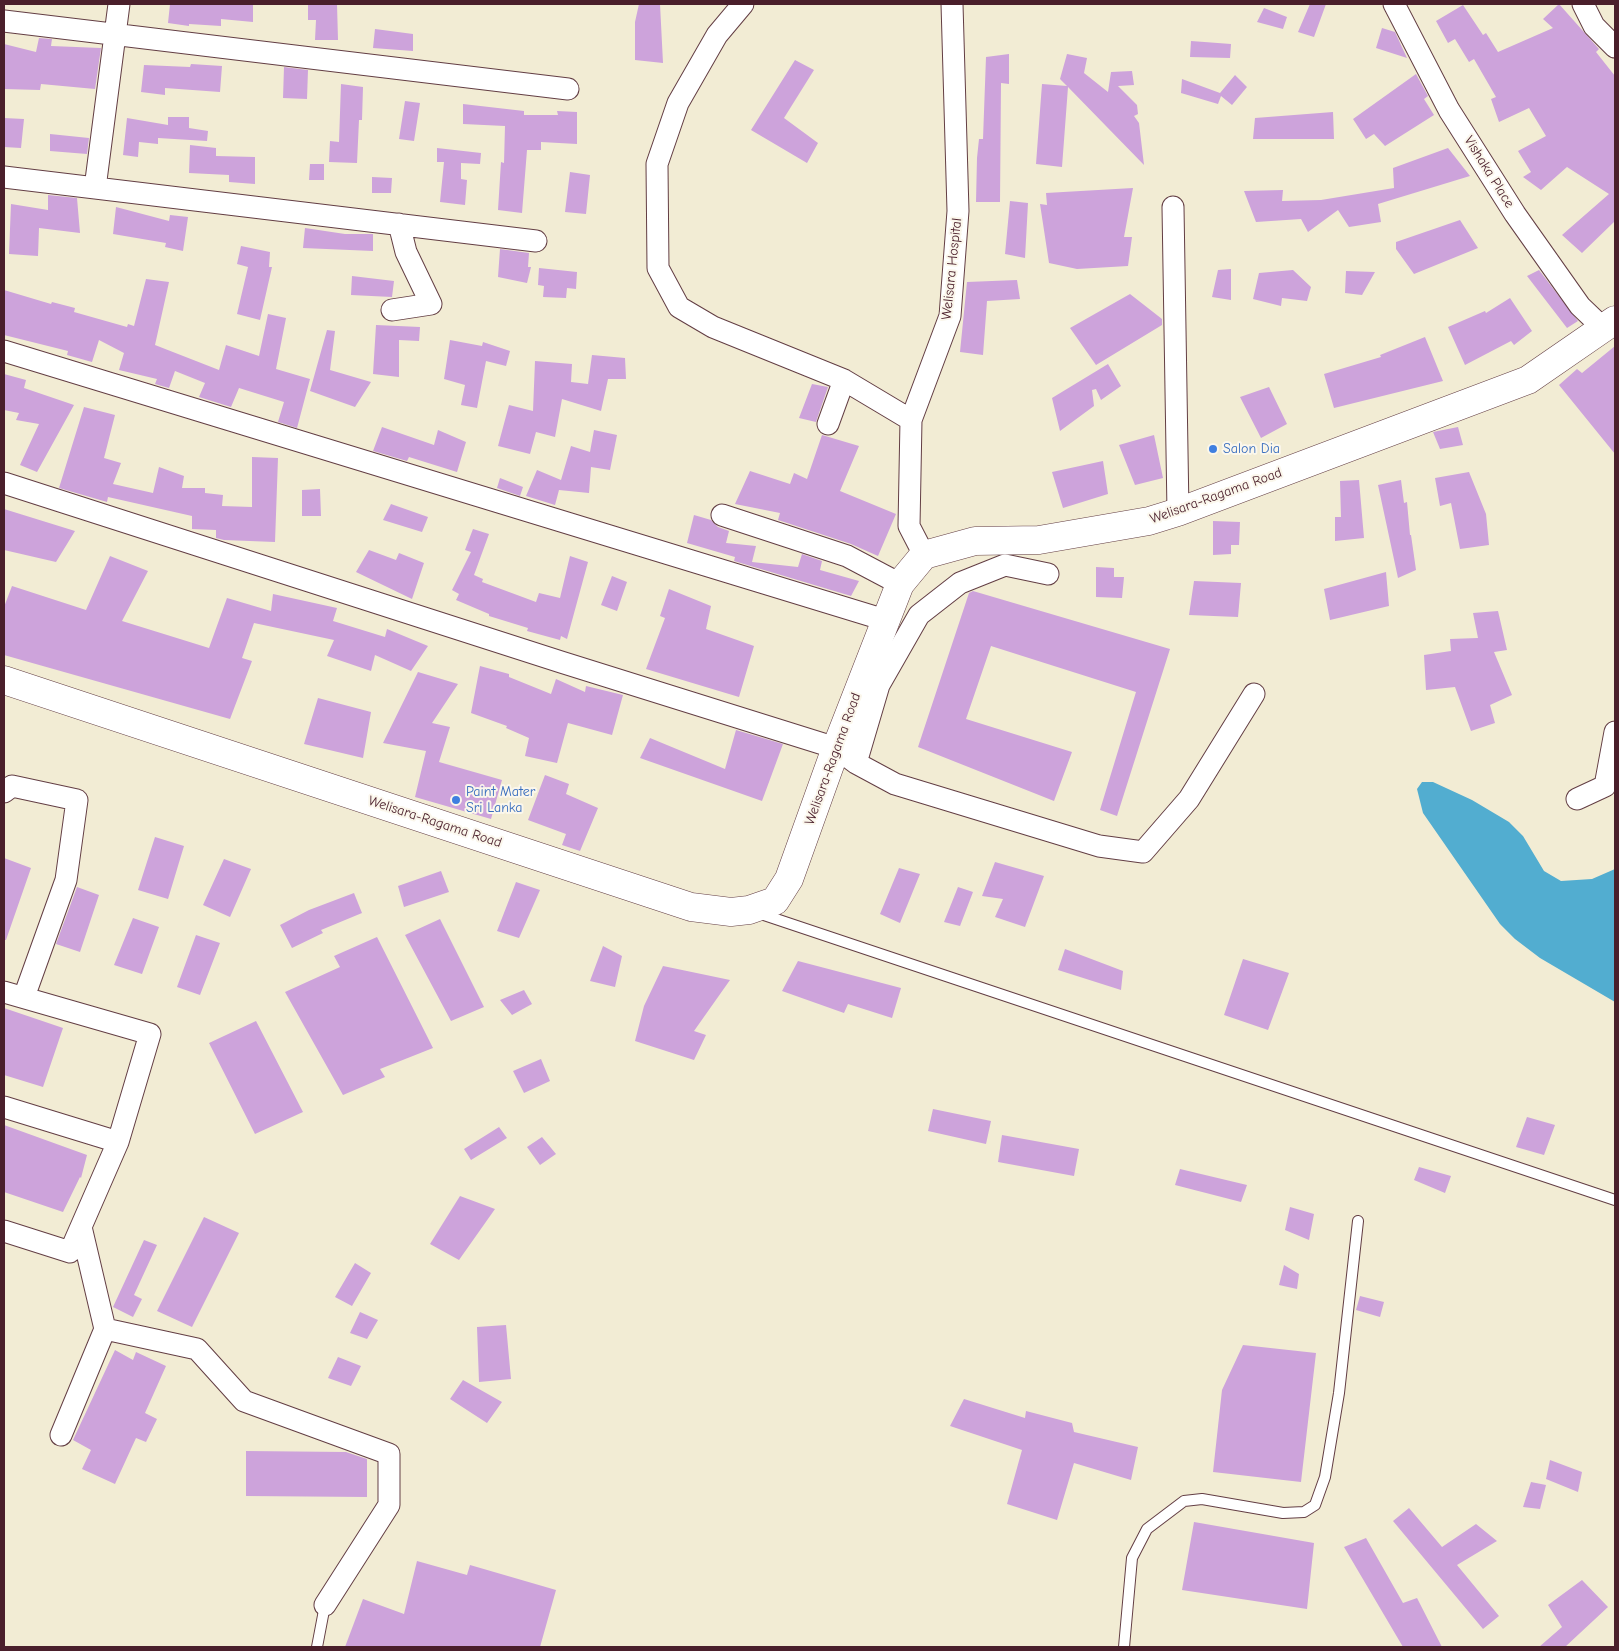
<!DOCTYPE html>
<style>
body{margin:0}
#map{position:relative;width:1619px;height:1651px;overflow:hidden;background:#f2ecd4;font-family:"Comic Neue",sans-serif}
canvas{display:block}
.frame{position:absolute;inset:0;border:5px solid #4a1f2b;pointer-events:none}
</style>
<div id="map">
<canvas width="1619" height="1651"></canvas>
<div class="frame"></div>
</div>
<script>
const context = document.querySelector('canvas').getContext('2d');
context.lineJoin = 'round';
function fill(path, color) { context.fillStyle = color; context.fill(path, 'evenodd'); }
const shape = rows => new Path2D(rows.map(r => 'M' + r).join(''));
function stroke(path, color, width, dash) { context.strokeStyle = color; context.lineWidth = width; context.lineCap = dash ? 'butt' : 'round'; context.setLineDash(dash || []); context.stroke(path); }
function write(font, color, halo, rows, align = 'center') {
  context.font = font + ' "Comic Neue",sans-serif'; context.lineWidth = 4; context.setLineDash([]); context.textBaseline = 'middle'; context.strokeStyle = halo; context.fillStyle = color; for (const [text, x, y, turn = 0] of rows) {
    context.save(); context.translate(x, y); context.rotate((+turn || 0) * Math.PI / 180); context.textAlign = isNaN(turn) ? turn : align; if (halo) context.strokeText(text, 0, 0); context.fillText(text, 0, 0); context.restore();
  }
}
fill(shape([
 [1422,782,1433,782,1472,800,1509,822,1523,836,1544,871,1561,881,1592,879,1615,869,1615,1002,1540,958,1515,939,1500,924,1423,813,1417,789]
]), '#52add0');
fill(shape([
 [170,4,253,4,253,22,221,19,221,26,189,24,189,26,168,23],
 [308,4,337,4,338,40,315,40,316,20,308,20],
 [639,4,660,4,663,63,635,60,635,22],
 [1310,4,1326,4,1314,37,1298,32],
 [1559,4,1599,49,1596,52,1615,76,1615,221,1582,253,1562,235,1609,194,1567,167,1541,190,1523,177,1531,172,1518,151,1546,136,1529,108,1499,122,1491,99,1496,97,1474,59,1469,62,1455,39,1448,43,1436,21,1463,5,1483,35,1486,33,1498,52,1553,28,1543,19],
 [1264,8,1287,17,1283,29,1257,22],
 [1382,28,1395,32,1407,58,1376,48],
 [375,29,413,34,413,51,373,48],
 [39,38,52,39,51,46,101,48,95,89,41,84,40,90,4,89,4,44,36,52],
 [1191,41,1231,44,1230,58,1190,57],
 [1009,54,1009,84,1001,83,1000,202,976,202,977,158,979,139,983,139,986,57],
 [1067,54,1087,58,1084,73,1108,92,1111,72,1132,71,1134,85,1118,86,1137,105,1138,114,1134,116,1139,123,1144,165,1068,87,1062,167,1036,164,1042,84,1067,86,1060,79],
 [795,60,814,70,784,118,818,143,807,163,751,130],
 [191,64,222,66,220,92,165,88,165,95,141,92,144,65,190,67],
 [284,67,308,70,307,99,283,98],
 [1416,74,1428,96,1424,99,1434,115,1385,146,1374,134,1366,139,1353,119],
 [1235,75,1247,87,1232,105,1221,96,1218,104,1181,93,1182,79,1220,93],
 [341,84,363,87,362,120,359,120,357,163,329,162,330,141,339,142],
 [405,101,420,103,414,141,399,139],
 [463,104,524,111,524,115,558,115,557,111,577,112,577,144,541,142,541,150,527,150,522,213,498,210,501,162,504,163,505,126,463,124],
 [1333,112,1334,139,1253,139,1255,118],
 [168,117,189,117,189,128,208,131,207,141,158,138,158,144,139,142,138,157,123,155,127,118,168,125],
 [4,118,24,119,21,148,4,147],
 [50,134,89,138,87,154,50,151],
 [190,145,216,148,216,156,255,157,255,184,229,182,229,175,189,173],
 [437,148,481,153,480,164,461,163,461,179,467,180,465,205,440,202,444,162,437,162],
 [1448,148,1470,176,1378,204,1381,222,1349,227,1338,210,1308,232,1301,219,1256,222,1244,191,1283,190,1282,201,1321,200,1394,188,1393,168],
 [310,164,324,164,324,180,309,180],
 [570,172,590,175,586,214,565,212],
 [372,177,392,178,391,193,372,193],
 [1133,188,1124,237,1132,237,1128,266,1077,269,1049,263,1040,204,1047,205,1046,193],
 [48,195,77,198,80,233,39,228,38,256,9,254,11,204,48,210],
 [1010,201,1028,203,1025,258,1005,254],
 [116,207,169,221,170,215,188,217,183,251,165,247,166,243,113,234],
 [1460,220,1478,248,1414,274,1396,249,1396,242],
 [305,228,345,234,373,234,373,251,303,248],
 [241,246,270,252,269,267,272,267,260,320,237,314,248,267,237,264],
 [500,249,529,253,528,267,531,267,527,283,498,277],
 [539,268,577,272,576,289,567,288,566,298,543,297,544,286,538,285],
 [1231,269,1231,300,1212,297,1218,270],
 [1293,270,1311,287,1307,301,1282,298,1281,306,1253,299,1259,273],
 [1539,270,1578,321,1567,328,1527,276],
 [1346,271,1375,272,1362,295,1345,293],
 [352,276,394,281,392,297,351,295],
 [146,279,169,282,155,345,219,370,226,345,259,356,268,314,286,318,276,369,310,379,297,428,278,422,284,402,239,388,231,407,199,397,205,383,175,371,169,388,155,384,157,379,119,370,124,353,99,340,92,362,67,355,68,351,4,335,4,290,51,304,52,302,75,308,74,312,127,327,128,324,134,326],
 [1017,280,1020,299,987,301,983,355,960,352,967,282],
 [1130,294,1162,319,1162,325,1096,365,1070,328],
 [1510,298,1532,331,1514,345,1511,341,1465,365,1448,327,1485,311,1486,313],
 [376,325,420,327,419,341,399,340,399,377,373,374],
 [327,330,335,331,330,370,371,382,355,407,310,391],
 [1425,337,1443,381,1334,408,1324,374,1381,357,1380,355],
 [450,340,482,346,483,342,510,351,506,366,486,361,477,408,461,405,465,385,444,379],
 [1615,346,1615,454,1559,385,1577,369,1582,373],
 [592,355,625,358,626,379,608,379,601,411,562,399,555,437,536,432,530,454,498,446,509,405,533,411,535,361,572,364,571,382,588,384],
 [1108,364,1121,386,1101,400,1096,389,1092,390,1094,406,1060,431,1052,398],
 [4,374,26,380,24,388,74,405,37,472,20,465,39,424,16,420,19,413,4,410],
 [812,384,828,387,816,422,799,418],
 [1269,387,1287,424,1261,438,1240,397],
 [84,407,115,415,104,458,121,463,113,484,153,493,159,467,184,476,182,488,205,488,205,493,223,495,222,506,252,507,252,457,278,458,275,542,224,540,216,538,216,530,192,529,192,516,108,497,107,502,59,488],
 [382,427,434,445,438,430,466,442,457,472,409,457,407,461,373,451],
 [1458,427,1463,445,1440,449,1433,432],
 [594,430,617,435,610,470,591,467,589,493,559,490,555,505,526,496,537,470,561,480,571,446,590,452],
 [822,435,859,446,840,491,896,514,878,556,851,544,778,520,780,513,735,504,750,471,790,484,794,473,807,479],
 [1154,435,1163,478,1135,485,1119,445],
 [1103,461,1108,494,1063,508,1052,472],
 [1469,472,1486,514,1489,545,1460,549,1451,503,1440,506,1435,478],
 [500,478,523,487,520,496,497,488],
 [1359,480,1364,538,1335,541,1335,517,1341,517,1340,481],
 [1401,480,1404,503,1407,502,1410,535,1411,535,1416,570,1398,578,1378,485],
 [320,489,321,516,302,516,302,490],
 [391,504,428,517,422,532,383,520],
 [4,509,75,531,56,562,4,550],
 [694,515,711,520,718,527,729,531,726,543,756,546,752,562,798,567,802,554,822,561,820,570,859,581,851,596,734,561,735,557,687,543],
 [1213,521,1240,522,1239,545,1231,545,1231,554,1213,555],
 [473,529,489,534,474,575,483,579,482,582,536,602,539,593,560,598,570,556,588,562,567,639,561,636,560,640,527,631,528,628,489,616,489,614,456,600,459,594,452,590,471,552,465,550],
 [369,550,396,560,399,553,424,563,412,599,356,572],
 [110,556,148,571,122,621,209,648,227,598,271,611,273,594,337,608,333,621,385,637,387,629,428,646,411,671,375,655,371,671,327,656,334,640,254,623,242,658,252,661,230,719,4,655,4,607,12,586,86,610],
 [1096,567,1114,568,1114,577,1124,577,1122,598,1096,597],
 [1386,572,1389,606,1330,620,1324,589],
 [612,576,627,582,617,611,601,605],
 [1194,581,1241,583,1238,617,1189,615],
 [669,589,711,606,706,629,754,646,739,697,646,669,665,618,660,616],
 [973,591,1170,649,1117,816,1100,810,1136,692,991,646,966,719,1072,752,1054,801,918,747,969,593],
 [1498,611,1507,650,1494,652,1512,695,1490,705,1495,723,1471,731,1455,687,1426,690,1424,655,1451,651,1450,639,1478,638,1473,613],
 [480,666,509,674,509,677,551,694,556,679,585,692,586,686,623,695,612,735,568,723,557,763,525,756,529,738,506,728,507,726,471,713],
 [418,672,458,684,432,723,450,727,439,762,502,780,491,819,415,797,426,751,383,743],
 [318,698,371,712,363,758,304,744],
 [736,730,783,744,762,801,640,758,650,738,725,769],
 [545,775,569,784,566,794,598,808,580,851,562,845,566,834,528,820],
 [155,837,184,846,168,899,138,890],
 [4,858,31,868,6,940,4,940],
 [224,859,251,869,230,917,203,905],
 [995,862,1044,876,1025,927,995,917,1003,899,982,896],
 [899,868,920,874,900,923,880,914],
 [441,871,449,892,404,907,398,886],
 [516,882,540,890,519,938,497,931],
 [77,887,99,895,80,952,56,944],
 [958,887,973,892,960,926,944,922],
 [354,893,362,913,321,930,323,933,292,948,280,925,309,910],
 [133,918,159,927,142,974,114,965],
 [440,919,484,1007,451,1021,405,935],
 [196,935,220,943,200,995,177,987],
 [377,937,433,1048,380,1069,385,1077,343,1095,285,992,340,967,334,956],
 [603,946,622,956,615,987,590,981],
 [1065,949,1123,971,1121,990,1058,970],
 [1243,959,1289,973,1268,1030,1224,1015],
 [798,961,901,988,892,1018,848,1004,844,1013,782,991],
 [663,966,730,980,694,1031,706,1035,694,1060,635,1041,644,1006],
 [524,990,532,1004,512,1015,500,1000],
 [4,1008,63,1028,43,1087,4,1075],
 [256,1021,303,1112,255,1134,209,1043],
 [541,1059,550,1081,524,1093,513,1071],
 [933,1109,991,1121,986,1144,928,1131],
 [1527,1117,1555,1125,1544,1155,1516,1147],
 [4,1125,87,1155,81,1178,80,1177,63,1212,4,1192],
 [499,1127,507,1138,471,1160,464,1149],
 [1002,1135,1079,1149,1074,1176,998,1162],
 [542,1137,556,1154,540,1165,527,1147],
 [1419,1167,1451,1176,1445,1193,1414,1180],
 [1180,1169,1247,1185,1241,1202,1175,1185],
 [460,1196,495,1209,459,1260,430,1244],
 [1290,1207,1314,1214,1309,1240,1285,1230],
 [204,1217,239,1233,192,1327,157,1311],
 [144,1240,157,1245,134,1295,142,1299,133,1317,113,1307],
 [355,1263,371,1273,352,1306,335,1297],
 [1284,1265,1299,1274,1297,1289,1279,1285],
 [1360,1296,1384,1302,1380,1317,1356,1310],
 [360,1312,378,1320,367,1339,350,1333],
 [506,1325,511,1379,479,1382,477,1327],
 [1243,1345,1316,1353,1301,1482,1213,1472,1222,1390],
 [115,1350,133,1360,136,1352,166,1366,145,1413,157,1419,146,1442,136,1438,115,1484,82,1469,91,1450,73,1440],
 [338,1357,361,1366,351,1386,328,1378],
 [463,1380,502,1402,487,1423,450,1399],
 [964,1399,1025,1418,1026,1411,1072,1423,1074,1432,1138,1447,1131,1480,1074,1463,1057,1520,1007,1504,1022,1450,950,1426],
 [246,1451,346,1452,367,1459,367,1497,246,1496],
 [1550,1460,1582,1472,1578,1492,1546,1479],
 [1531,1482,1546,1485,1540,1509,1523,1507],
 [1409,1508,1442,1547,1476,1524,1497,1541,1457,1565,1499,1616,1483,1629,1393,1521],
 [1194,1522,1314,1543,1307,1609,1182,1590],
 [1366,1538,1403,1603,1417,1598,1442,1647,1403,1647,1344,1547],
 [417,1561,467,1575,470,1565,556,1590,540,1647,345,1647,363,1599,404,1614],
 [1582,1580,1608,1607,1565,1647,1539,1647,1562,1627,1548,1605]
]), '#cda3db');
const service = shape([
 [758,913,1615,1200],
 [317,1647,325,1605],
 [1124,1647,1132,1558,1147,1529,1184,1501,1202,1499,1283,1513,1304,1512,1315,1505,1325,1477,1339,1393,1358,1221]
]);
const minor = shape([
 [743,4,717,35,678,103,657,164,658,268,679,307,713,327,844,380,911,420],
 [1394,4,1449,110,1515,214,1580,306,1603,328],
 [1583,4,1594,26,1615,47],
 [4,21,568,89],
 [4,177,536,241],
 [95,188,119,4],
 [1173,207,1178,512],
 [392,310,431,304,406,252,399,224],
 [4,351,885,620],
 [828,424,844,380],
 [4,483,561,662,836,748,856,763,895,784,1099,846,1143,852,1189,799,1254,694],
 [722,515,847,556,900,584],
 [924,555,909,526,911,420,950,316,958,211,952,4],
 [856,763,879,685,919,615,960,583,1005,565,1048,574],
 [4,792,12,786,77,800,66,880,24,997],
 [1577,799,1605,786,1615,732],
 [4,992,150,1034,118,1142],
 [4,1107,118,1142,70,1252,4,1231],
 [105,1329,197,1349,244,1401,389,1454,389,1505,325,1605],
 [61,1435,105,1329,81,1227]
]);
const primary = shape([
 [4,680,691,907,731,912,749,910,775,901,789,879,836,748,900,584,924,555,975,541,1039,540,1149,521,1178,512,1528,380,1615,320]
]);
stroke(service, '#633e44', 12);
stroke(minor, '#633e44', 23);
stroke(primary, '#633e44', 29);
stroke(service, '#fff', 10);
stroke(minor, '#fff', 21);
stroke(primary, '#fff', 28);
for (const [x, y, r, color] of [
 [1213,449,5,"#3f7fe0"],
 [456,800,5,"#3f7fe0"]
]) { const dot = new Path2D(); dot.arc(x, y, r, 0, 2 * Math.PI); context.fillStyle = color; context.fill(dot); stroke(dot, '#fbf7ec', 2); }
write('14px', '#4a1f2b', '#fbf7ec', [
 ["Vishaka Place",1489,172,58],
 ["Welisara Hospital",952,269,-84],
 ["Welisara-Ragama Road",1216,496,-20],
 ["Welisara-Ragama Road",833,759,-70],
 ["Welisara-Ragama Road",435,822,18]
]);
write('14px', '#366cbe', '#fbf7ec', [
 ["Salon Dia",1223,449],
 ["Paint Mater",466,792],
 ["Sri Lanka",466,808]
], 'left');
</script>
